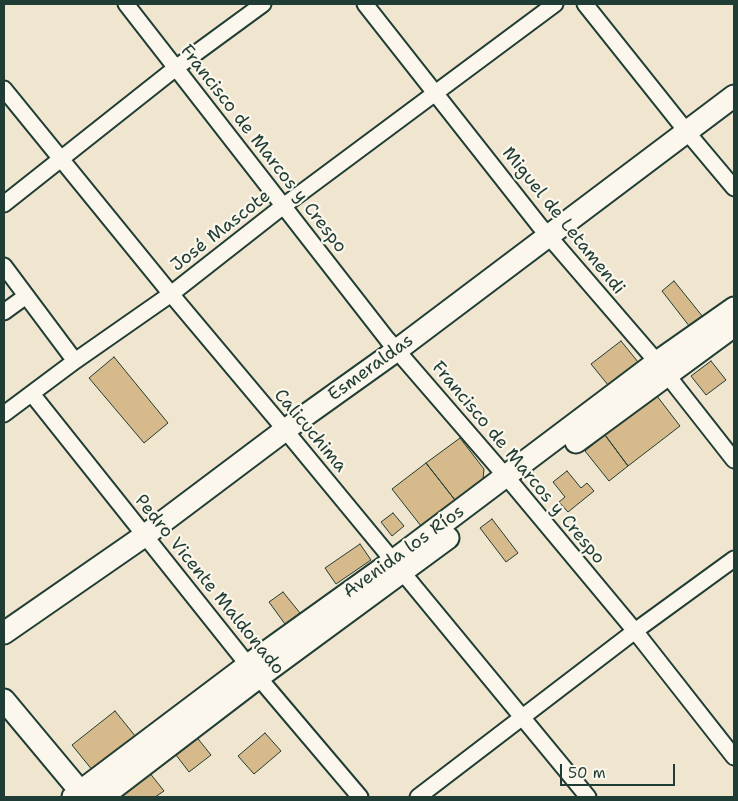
<!DOCTYPE html>
<meta charset="utf-8">
<style>
body{margin:0}
#map{position:relative;width:738px;height:801px;overflow:hidden;background:#f0e5cf;font-family:"Shantell Sans",sans-serif}
canvas{display:block}
.frame{position:absolute;inset:0;border:5px solid #1f3d34;pointer-events:none}
.scale{position:absolute;left:560px;top:764px;width:115px;height:22px;box-sizing:border-box;border:2px solid #1f3d34;border-top:0;padding-left:6px;font-size:15px;line-height:18px;white-space:nowrap;color:#1f3d34;-webkit-text-stroke:4px #fbf7ec;paint-order:stroke}
</style>
<div id="map">
<canvas width="738" height="801"></canvas>
<div class="frame"></div>
<div class="scale">50 m</div>
</div>
<script>
const context = document.querySelector('canvas').getContext('2d');
context.lineJoin = 'round';
function fill(path, color) { context.fillStyle = color; context.fill(path, 'evenodd'); }
const shape = rows => new Path2D(rows.map(r => 'M' + r).join(''));
function stroke(path, color, width, dash) { context.strokeStyle = color; context.lineWidth = width; context.lineCap = dash ? 'butt' : 'round'; context.setLineDash(dash || []); context.stroke(path); }
function write(font, color, halo, rows, align = 'center') {
  context.font = font + ' "Shantell Sans",sans-serif'; context.lineWidth = 4.5; context.setLineDash([]); context.textBaseline = 'middle'; context.strokeStyle = halo; context.fillStyle = color; for (const [text, x, y, turn = 0] of rows) {
    context.save(); context.translate(x, y); context.rotate((+turn || 0) * Math.PI / 180); context.textAlign = isNaN(turn) ? turn : align; if (halo) context.strokeText(text, 0, 0); context.fillText(text, 0, 0); context.restore();
  }
}
const building = shape([
 [674,281,703,317,690,327,662,291,674,281],
 [621,341,638,362,608,385,591,364,621,341],
 [114,357,168,423,144,443,89,378,114,357],
 [711,361,726,380,706,395,691,376,711,361],
 [657,396,680,426,628,466,605,435,657,396],
 [605,435,628,466,609,481,585,451,605,435],
 [460,438,484,469,483,479,455,500,426,463,460,438],
 [426,463,455,500,421,526,392,489,426,463],
 [567,471,581,488,587,483,594,491,568,512,559,502,565,497,553,482,567,471],
 [393,513,404,526,392,536,381,522,393,513],
 [492,519,518,553,506,562,480,528,492,519],
 [360,544,371,560,336,584,325,568,360,544],
 [283,592,300,613,285,624,269,602,283,592],
 [115,711,136,737,93,771,72,745,115,711],
 [265,733,281,751,254,774,238,756,265,733],
 [195,735,211,755,189,772,173,751,195,735],
 [149,772,164,791,155,797,116,797,149,772]
]);
fill(building, '#d6ba8b');
stroke(building, '#1f3d34', 1);
const street = shape([
 [126,4,387,339,515,487,635,631,734,757],
 [365,4,539,225,657,362,734,460],
 [585,4,687,132,734,188],
 [4,89,171,294,276,419,588,797],
 [4,204,177,67,263,4],
 [4,266,75,361],
 [4,312,26,296],
 [32,394,248,665,360,797],
 [4,414,75,361,171,294,282,207,555,4],
 [418,797,635,631,734,559]
]);
const secondary = shape([
 [576,442,734,326],
 [4,633,144,536,285,430,397,350,734,96],
 [4,700,85,797],
 [73,797,248,665,393,561,657,362,734,308],
 [102,797,259,677,448,538]
]);
stroke(street, '#1f3d34', 19);
stroke(secondary, '#1f3d34', 25);
stroke(street, '#fbf7ec', 15);
stroke(secondary, '#fbf7ec', 21);
write('18px', '#1f3d34', '#fbf7ec', [
 ["Francisco de Marcos y Crespo",263,149,52],
 ["Miguel de Letamendi",563,221,51],
 ["José Mascote",221,231,-38],
 ["Esmeraldas",371,368,-36],
 ["Calicuchima",310,431,50],
 ["Francisco de Marcos y Crespo",518,463,50],
 ["Avenida los Ríos",404,552,-36],
 ["Pedro Vicente Maldonado",209,585,51]
]);
</script>
